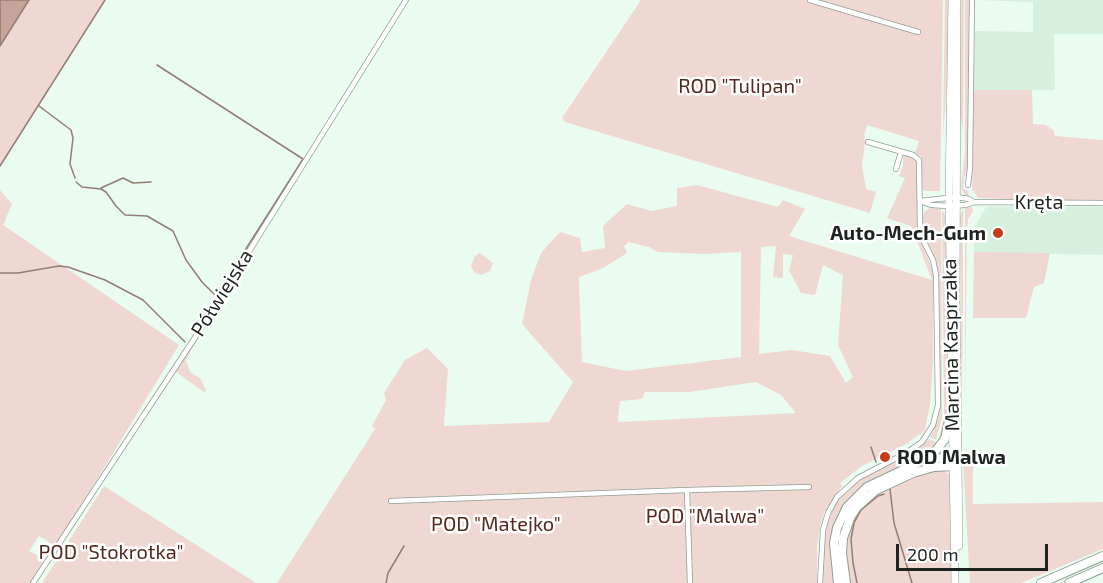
<!DOCTYPE html>
<meta charset="utf-8">
<style>
body{margin:0}
#map{position:relative;width:1103px;height:583px;overflow:hidden;background:#e9fcef;font-family:"Exo 2",sans-serif}
canvas{display:block}
.scale{position:absolute;left:896px;top:544px;width:152px;height:27px;box-sizing:border-box;border:3px solid #1d231f;border-top:0;padding-left:8px;font-size:18px;line-height:21px;white-space:nowrap;color:#1d231f;-webkit-text-stroke:4px #fff;paint-order:stroke}
</style>
<div id="map">
<canvas width="1103" height="583"></canvas>
<div class="scale">200 m</div>
</div>
<script>
const context = document.querySelector('canvas').getContext('2d');
context.lineJoin = 'round';
function fill(path, color) { context.fillStyle = color; context.fill(path, 'evenodd'); }
const shape = rows => new Path2D(rows.map(r => 'M' + r).join(''));
function stroke(path, color, width, dash) { context.strokeStyle = color; context.lineWidth = width; context.lineCap = dash ? 'butt' : 'round'; context.setLineDash(dash || []); context.stroke(path); }
function write(font, color, halo, rows, align = 'center') {
  context.font = font + ' "Exo 2",sans-serif'; context.lineWidth = 5; context.setLineDash([]); context.textBaseline = 'middle'; context.strokeStyle = halo; context.fillStyle = color; for (const [text, x, y, turn = 0] of rows) {
    context.save(); context.translate(x, y); context.rotate((+turn || 0) * Math.PI / 180); context.textAlign = isNaN(turn) ? turn : align; if (halo) context.strokeText(text, 0, 0); context.fillText(text, 0, 0); context.restore();
  }
}
fill(shape([
 [976,0,1103,0,1103,34,1054,34,1055,90,973,90,975,31,1033,32,1033,2],
 [1037,206,1103,207,1103,255,974,252,974,228,986,207]
]), '#d7f0de');
fill(shape([
 [29,0,105,0,0,165,0,45],
 [641,0,943,0,940,191,925,191,921,188,921,156,913,153,916,151,919,141,867,125,864,135,865,142,862,166,866,189,876,192,870,213,565,122,562,118],
 [945,0,948,0,948,65,943,137],
 [960,0,964,0,963,131,960,115],
 [965,0,970,0,968,171,964,177,963,188,968,191,969,196,965,195,961,188,965,153],
 [973,90,1032,90,1033,124,1046,125,1054,131,1055,136,1103,140,1103,202,978,198,972,189],
 [905,156,915,158,918,163,918,230,933,272,933,360,930,404,925,430,908,443,862,466,840,483,842,486,824,513,820,527,817,546,817,583,277,583,375,429,372,426,386,400,384,393,405,360,427,348,448,369,444,426,549,422,573,382,522,324,531,280,541,253,560,232,580,238,582,252,605,248,603,226,627,204,652,211,677,206,677,188,697,185,778,207,783,200,805,209,789,236,932,280,911,226,887,218,905,178,899,176,903,166,903,157],
 [629,242,649,247,658,252,704,254,741,252,741,357,626,371,582,362,579,277,603,268,627,253,624,246],
 [776,246,773,277,783,278,783,254,793,255,789,270,801,293,815,295,823,265,843,275,838,345,853,377,846,383,830,356,792,350,759,354,761,247],
 [756,382,781,395,796,413,619,422,618,419,620,401,642,399,645,392,689,392],
 [0,190,12,204,3,225,179,345,73,519,55,546,39,536,29,551,46,560,32,583,0,583],
 [969,206,972,207,973,211,968,219,967,230,965,407,965,207],
 [930,208,941,209,942,399,942,418,936,439,930,438,938,420,940,407,939,276,936,262,925,236,922,218,924,212],
 [963,209,963,306,961,447,960,216],
 [942,210,945,215,947,267,947,411,941,439,939,438,944,418,944,403],
 [974,252,1050,253,1044,283,1034,287,1026,318,973,318],
 [480,253,493,263,490,271,481,275,474,272,471,266,475,256],
 [200,334,186,360,190,372,200,378,206,390,205,393,172,369],
 [929,439,939,443,935,448,838,515,835,583,823,583,823,544,826,527,835,505,852,484,883,467,913,455,913,453],
 [973,453,973,504,1103,502,1103,549,1021,583,970,583,963,462,967,462,969,454],
 [942,469,950,475,951,483,954,583,849,583,846,537,858,509,873,496,894,484,921,474],
 [104,486,256,583,42,583]
]), '#efd8d2');
const water = shape([
 [0,0,29,0,0,46,0,0]
]);
fill(water, '#c6a49c');
stroke(water, '#937d76', 1.5);
stroke(shape([
 [39,106,71,130,73,138,70,164,75,178],
 [0,166,105,0],
 [76,182,82,187,101,189,106,192,116,206,125,215,147,216,173,231,186,260,202,282,216,296,303,159,157,65],
 [101,188,123,178,133,183,151,182],
 [0,273,18,273,59,266,68,267,105,280,143,300,185,342],
 [871,447,876,462],
 [890,489,894,523,912,583],
 [386,583,388,573,404,546],
 [857,583,853,563,851,539,854,523,861,510,878,496,884,494]
]), '#937d76', 1.5);
const street = shape([
 [810,0,918,32],
 [896,169,901,152],
 [968,185,970,168,972,0],
 [920,201,931,205,949,206,965,205,974,202,1103,203],
 [920,201,957,197,969,199,974,202],
 [391,501,687,490],
 [33,583,198,333,406,0],
 [690,583,687,490,809,487],
 [820,583,823,530,828,513,837,497,858,478,906,453,922,442,933,425,938,405,936,275,933,260,922,238,920,228,919,160,913,155,868,142]
]);
const primary = shape([
 [952,0,949,198,955,583],
 [957,0,956,302,959,546]
]);
const highway = shape([
 [928,459,946,458,958,463],
 [838,583,834,543,837,528,847,507,867,487,924,460,934,453,945,439,952,407],
 [846,583,842,553,843,538,851,516,857,507,876,490,913,473,934,467,955,466,958,463],
 [1041,583,1103,556],
 [1069,583,1103,568]
]);
stroke(street, '#8d9e92', 6);
stroke(primary, '#8d9e92', 8);
stroke(highway, '#8d9e92', 10);
stroke(street, '#fff', 4.5);
stroke(primary, '#fff', 7);
stroke(highway, '#fff', 8);
for (const [x, y, r, color] of [
 [998,233,6,"#c53c1a"],
 [885,457,6,"#c53c1a"]
]) { const dot = new Path2D(); dot.arc(x, y, r, 0, 2 * Math.PI); context.fillStyle = color; context.fill(dot); stroke(dot, '#fff', 2); }
write('20px', '#57281d', '#fff', [
 ["ROD \"Tulipan\"",740,86],
 ["POD \"Malwa\"",705,516],
 ["POD \"Matejko\"",496,524],
 ["POD \"Stokrotka\"",111,552]
]);
write('20px', '#1d231f', '#fff', [
 ["Kręta",1039,202],
 ["Półwiejska",222,293,-58],
 ["Marcina Kasprzaka",951,345,-91]
]);
write('bold 20px', '#1d231f', '#fff', [
 ["Auto-Mech-Gum",986,233],
 ["ROD Malwa",897,457,"left"]
], 'right');
</script>
